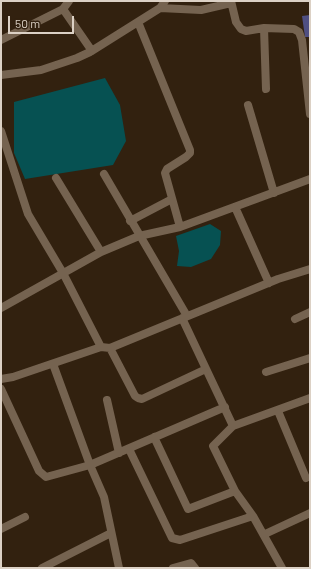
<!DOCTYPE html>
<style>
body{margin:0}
#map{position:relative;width:311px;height:569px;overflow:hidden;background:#32210f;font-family:Barlow,sans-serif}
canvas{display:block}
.frame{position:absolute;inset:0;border:2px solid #dcd1c5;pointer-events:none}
.scale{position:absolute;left:8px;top:16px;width:66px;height:18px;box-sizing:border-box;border:2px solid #dcd1c5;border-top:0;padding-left:5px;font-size:12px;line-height:14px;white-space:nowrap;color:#dcd1c5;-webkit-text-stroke:3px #32210f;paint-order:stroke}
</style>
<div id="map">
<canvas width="311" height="569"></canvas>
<div class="frame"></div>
<div class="scale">50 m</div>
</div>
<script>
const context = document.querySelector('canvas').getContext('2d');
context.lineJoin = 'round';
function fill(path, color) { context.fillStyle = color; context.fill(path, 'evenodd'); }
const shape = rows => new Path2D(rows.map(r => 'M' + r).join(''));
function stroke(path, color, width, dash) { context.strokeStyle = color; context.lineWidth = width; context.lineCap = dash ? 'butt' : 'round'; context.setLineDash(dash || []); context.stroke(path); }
fill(shape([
 [105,78,120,105,126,141,113,165,25,179,14,153,14,102],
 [210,224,221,231,220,245,211,259,191,267,177,266,179,251,176,236]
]), '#065152');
fill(shape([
 [310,15,310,37,305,37,302,16]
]), '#4f4f82');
stroke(shape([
 [231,1,236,22,241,29,246,31,264,28,294,29,299,32,302,40,310,114],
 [160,8,201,10,231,3],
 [63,9,92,51],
 [138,22,190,150,190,153,186,157,167,169,165,173,180,227],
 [264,28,266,89],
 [1,40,63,9,69,1],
 [1,75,41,70,77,58,90,52,160,8,165,1],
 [248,105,274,193],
 [1,131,28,214,63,273,101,347],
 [104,174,187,316],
 [56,178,101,252],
 [235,207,269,283],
 [130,221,172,199],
 [1,308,101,252,139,236,180,227,310,179],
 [182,318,233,426],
 [295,319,310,312],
 [110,348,135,396,138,398,142,399,206,369],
 [53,364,90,465,104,497,119,568],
 [266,372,310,358],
 [1,379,13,377,101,347,110,348,278,279,310,269],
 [1,389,39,471,46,477,90,465,225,407],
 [107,400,119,453],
 [278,411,306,478],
 [154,437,188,509,235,491],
 [129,449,172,538,180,540,253,516],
 [1,529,25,517],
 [265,534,310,513],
 [42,568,111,533],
 [173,568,191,563,195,568],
 [282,568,253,516,235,491,213,446,233,426,310,398]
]), '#756350', 8);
</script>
